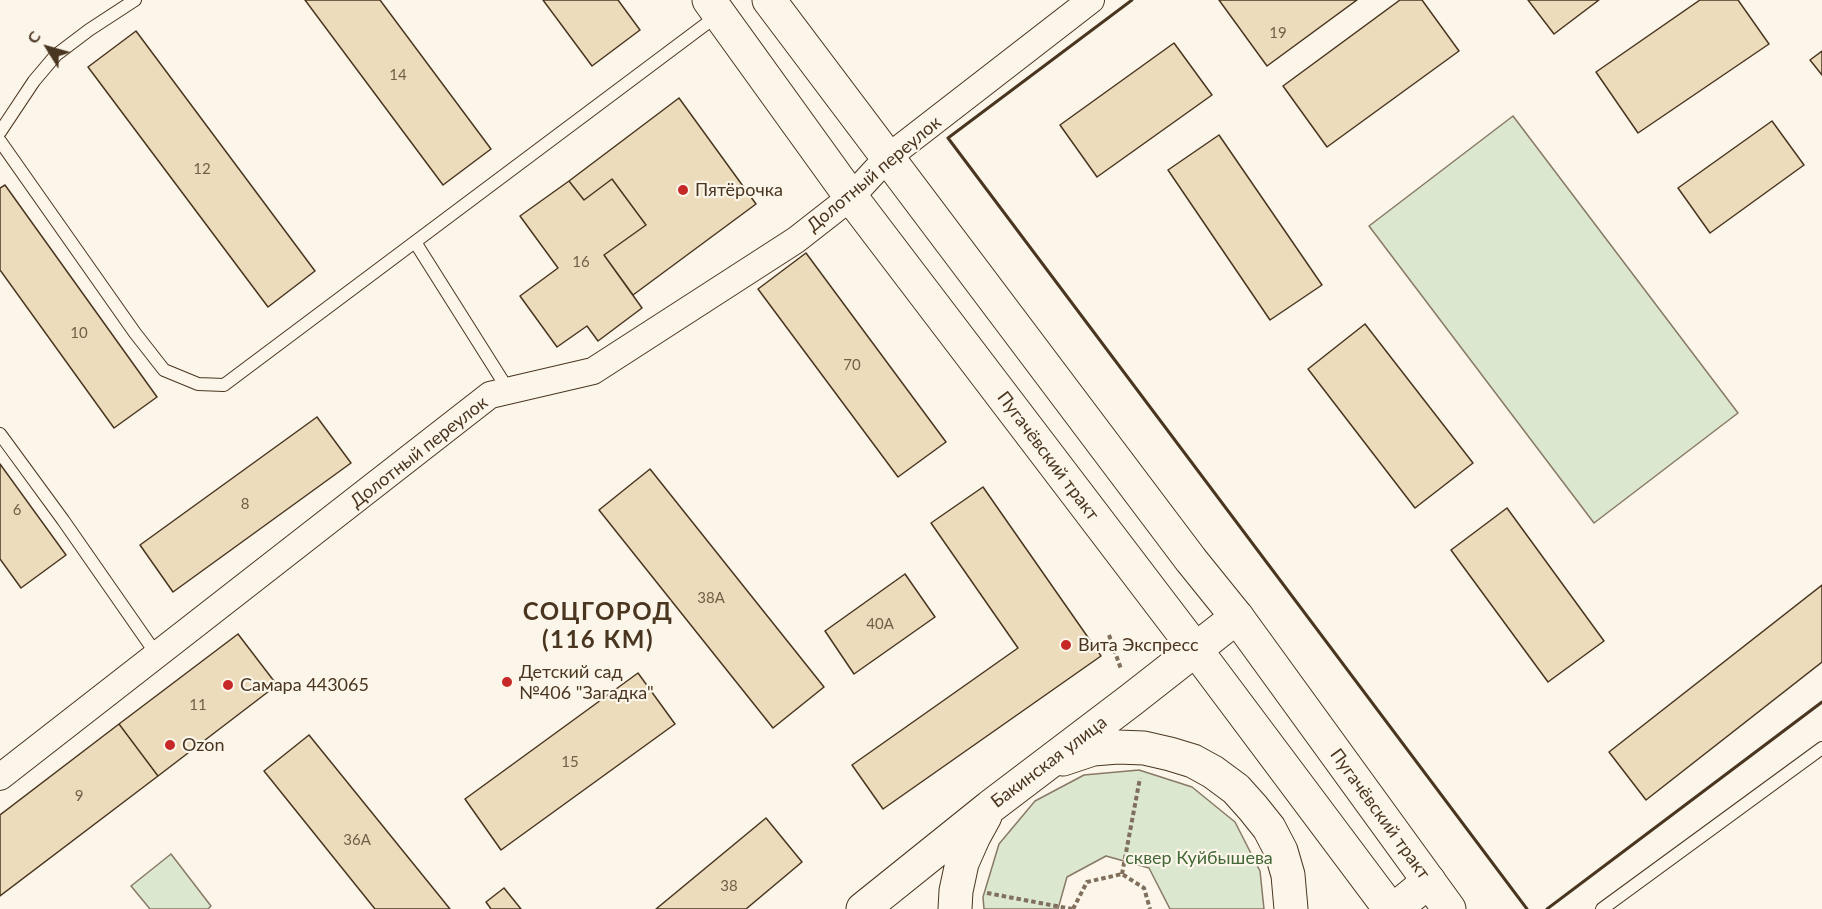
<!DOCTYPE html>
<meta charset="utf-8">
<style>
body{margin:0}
#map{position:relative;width:1822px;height:909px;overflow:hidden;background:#fbf6e9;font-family:Lato,sans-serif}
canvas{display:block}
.north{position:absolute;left:18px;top:18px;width:60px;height:60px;-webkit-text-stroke:4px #fbf6e9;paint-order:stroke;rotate:307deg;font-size:16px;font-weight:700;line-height:24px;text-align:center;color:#4a3520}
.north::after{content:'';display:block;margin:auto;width:21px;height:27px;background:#4a3520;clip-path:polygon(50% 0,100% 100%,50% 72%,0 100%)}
</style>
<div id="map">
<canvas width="1822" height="909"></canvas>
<div class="north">С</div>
</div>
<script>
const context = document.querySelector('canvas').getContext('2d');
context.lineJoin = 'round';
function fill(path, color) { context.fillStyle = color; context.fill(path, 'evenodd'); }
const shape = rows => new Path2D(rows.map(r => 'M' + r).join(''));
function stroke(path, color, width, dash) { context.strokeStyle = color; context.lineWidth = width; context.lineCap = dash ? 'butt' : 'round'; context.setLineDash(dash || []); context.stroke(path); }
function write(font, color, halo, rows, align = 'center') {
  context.font = font + ' Lato,sans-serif'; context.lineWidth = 4.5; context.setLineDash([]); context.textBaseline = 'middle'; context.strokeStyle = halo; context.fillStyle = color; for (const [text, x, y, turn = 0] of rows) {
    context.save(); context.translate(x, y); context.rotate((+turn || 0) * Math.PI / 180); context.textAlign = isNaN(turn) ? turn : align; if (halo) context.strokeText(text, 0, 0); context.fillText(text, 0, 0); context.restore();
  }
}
const green = shape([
 [1513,116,1738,413,1594,523,1369,226,1513,116],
 [1139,770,1192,787,1235,822,1260,871,1264,909,1170,909,1149,868,1106,856,1067,877,1058,909,984,909,983,897,999,844,1035,801,1084,775,1139,770],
 [171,854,211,906,208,909,150,909,131,886,171,854]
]);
fill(green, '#dce7d0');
stroke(green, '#887966', 1.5);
const building = shape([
 [305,0,380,0,491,149,443,185,305,0],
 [543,0,618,0,640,30,592,66,543,0],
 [1219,0,1357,0,1267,66,1219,0],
 [1400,0,1422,0,1459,51,1327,147,1283,86,1400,0],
 [1528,0,1599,0,1554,34,1528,0],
 [1700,0,1738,0,1769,44,1638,133,1596,72,1700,0],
 [136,31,315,271,268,307,88,67,136,31],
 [1174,43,1212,95,1097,177,1060,125,1174,43],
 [1822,51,1822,75,1810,60,1822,51],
 [679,98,756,204,633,295,604,255,646,225,612,179,584,200,569,181,679,98],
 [1772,121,1804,165,1710,233,1678,188,1772,121],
 [1219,135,1322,285,1270,320,1168,170,1219,135],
 [612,179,646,225,604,255,642,308,598,341,587,326,557,347,520,296,558,268,520,216,569,181,584,200,612,179],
 [5,185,157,397,114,428,0,270,0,188,5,185],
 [806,253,946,442,898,477,758,289,806,253],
 [1365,324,1473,463,1415,508,1308,369,1365,324],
 [317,417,351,463,173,592,140,545,317,417],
 [0,464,66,555,21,588,0,559,0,464],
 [650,469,824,687,773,728,599,510,650,469],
 [983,487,1101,656,883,809,852,765,1018,648,931,523,983,487],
 [1507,508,1604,641,1548,682,1451,550,1507,508],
 [905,574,935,617,854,674,825,631,905,574],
 [1822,585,1822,662,1646,800,1609,752,1822,585],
 [238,634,277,685,158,776,119,724,238,634],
 [638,673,675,724,501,850,465,799,638,673],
 [119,724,158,776,0,896,0,815,119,724],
 [309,735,450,909,375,909,264,771,309,735],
 [766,818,802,862,746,909,656,909,766,818],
 [504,888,521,909,491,909,486,902,504,888]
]);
fill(building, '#ecdcbc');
stroke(building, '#4a3520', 1.5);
const service = shape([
 [0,132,34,81,56,55,89,30,135,0],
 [0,141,135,333,164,370,198,384,224,385,718,15],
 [415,242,509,391],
 [0,434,63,520,157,655],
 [1602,909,1822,748]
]);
const minor = shape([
 [0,777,490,395,593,371,796,240,851,197,887,158,1091,0]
]);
const secondary = shape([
 [1063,759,1093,749,1118,747,1144,748,1170,754,1193,761,1213,772,1236,789,1253,808,1269,828,1281,851,1288,875,1291,909],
 [863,909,990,807,1131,700,1237,617],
 [955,909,956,891,962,863,974,836,985,816],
 [1395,909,1429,881]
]);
const primary = shape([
 [709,0,851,197,1196,650,1390,909],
 [769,0,1191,560,1237,617,1449,909]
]);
stroke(service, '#4a3520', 14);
stroke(minor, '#4a3520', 28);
stroke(secondary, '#4a3520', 35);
stroke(primary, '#4a3520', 35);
stroke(shape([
 [1109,635,1121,669],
 [1122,874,1140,778],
 [987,893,1072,909],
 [1073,909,1087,882,1122,874,1144,888,1150,909]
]), '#7f6f5c', 4, [4.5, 3]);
stroke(service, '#fbf6e9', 12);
stroke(minor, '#fbf6e9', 26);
stroke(secondary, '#fbf6e9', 33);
stroke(primary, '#fbf6e9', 33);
stroke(shape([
 [1132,0,948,138,1527,909],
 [1547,909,1822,702]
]), '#4a3520', 3);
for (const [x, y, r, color] of [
 [683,190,6,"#c62828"],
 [1066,645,6,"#c62828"],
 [507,682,6,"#c62828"],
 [228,685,6,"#c62828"],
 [170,745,6,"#c62828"]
]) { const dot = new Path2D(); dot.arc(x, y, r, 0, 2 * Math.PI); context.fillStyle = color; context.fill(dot); stroke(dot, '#fbf6e9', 2); }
write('15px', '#725f47', null, [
 ["19",1278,33],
 ["14",398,75],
 ["12",202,169],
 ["16",581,262],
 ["10",79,333],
 ["70",852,365],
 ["8",245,504],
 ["6",17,510],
 ["38А",711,598],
 ["40А",880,624],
 ["11",198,705],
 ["15",570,762],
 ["9",79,796],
 ["36А",357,840],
 ["38",729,886]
]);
write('18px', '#4a3520', '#fbf6e9', [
 ["Долотный переулок",874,174,-40],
 ["Долотный переулок",419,452,-38],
 ["Пугачёвский тракт",1048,456,53],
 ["Бакинская улица",1049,762,-37],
 ["Пугачёвский тракт",1380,814,54]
]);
write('18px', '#4a3520', '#fbf6e9', [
 ["Пятёрочка",695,190],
 ["Вита Экспресс",1078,645],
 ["Детский сад",519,672],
 ["№406 \"Загадка\"",519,693],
 ["Самара 443065",240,685],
 ["Ozon",182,745]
], 'left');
write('18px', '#436837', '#fbf6e9', [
 ["сквер Куйбышева",1199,858]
]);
context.letterSpacing = '1.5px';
write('bold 24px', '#4a3520', '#fbf6e9', [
 ["СОЦГОРОД",598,612],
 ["(116 КМ)",598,640]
]);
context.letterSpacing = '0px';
</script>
